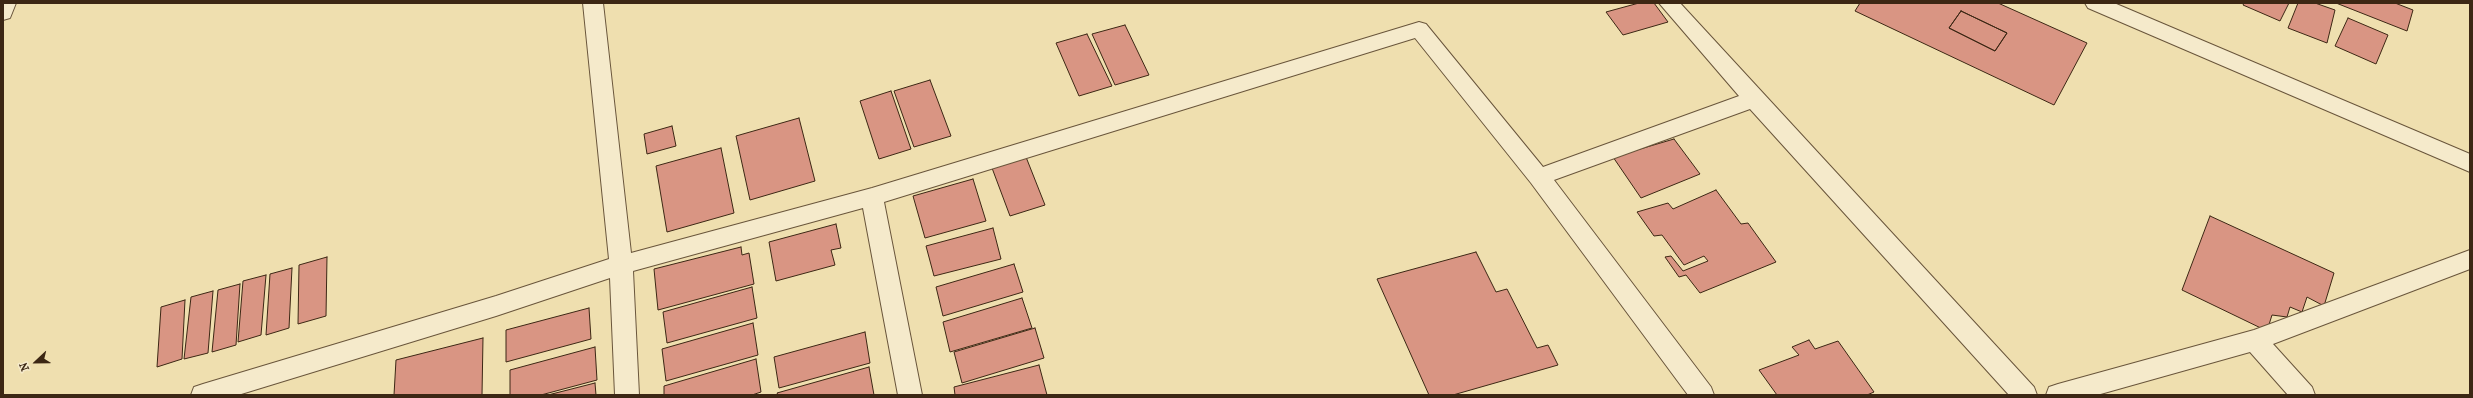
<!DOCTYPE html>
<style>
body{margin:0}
#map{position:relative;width:2473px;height:398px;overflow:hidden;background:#efdfaf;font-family:"IM FELL French Canon",serif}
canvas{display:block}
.frame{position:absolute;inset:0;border:4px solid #3c2714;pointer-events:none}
.north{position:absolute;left:16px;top:342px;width:40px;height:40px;-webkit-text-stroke:3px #f5eacb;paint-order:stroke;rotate:248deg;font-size:11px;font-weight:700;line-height:16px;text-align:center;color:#3c2714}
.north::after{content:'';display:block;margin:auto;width:14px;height:18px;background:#3c2714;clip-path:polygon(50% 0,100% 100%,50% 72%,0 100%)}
</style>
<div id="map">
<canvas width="2473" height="398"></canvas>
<div class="frame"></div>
<div class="north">N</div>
</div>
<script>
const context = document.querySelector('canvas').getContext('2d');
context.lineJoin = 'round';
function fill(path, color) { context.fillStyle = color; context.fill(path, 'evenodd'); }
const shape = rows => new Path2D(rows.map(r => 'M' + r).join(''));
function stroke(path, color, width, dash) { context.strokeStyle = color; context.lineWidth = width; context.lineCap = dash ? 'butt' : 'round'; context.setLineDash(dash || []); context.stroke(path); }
const building = shape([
 [1639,3,1654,3,1668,22,1623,35,1606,12,1639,3],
 [1860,3,1998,3,2087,43,2054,105,1855,11,1860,3],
 [1961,11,2007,33,1995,51,1949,28,1961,11],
 [2244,3,2289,3,2280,21,2243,5,2244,3],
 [2298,3,2315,3,2335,10,2327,43,2288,28,2298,3],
 [2336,3,2395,3,2413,10,2407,31,2336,3],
 [1961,11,2007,33,1995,51,1949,28,1961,11],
 [2348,18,2388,35,2376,64,2335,46,2348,18],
 [1125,25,1149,75,1115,85,1092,34,1125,25],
 [1087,34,1112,86,1079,96,1056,43,1087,34],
 [930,80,951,136,914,147,894,91,930,80],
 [891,91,911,149,879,159,860,101,891,91],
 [799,118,815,181,750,200,736,136,799,118],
 [672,126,676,146,647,154,644,134,672,126],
 [1674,139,1700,174,1641,198,1613,157,1674,139],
 [721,148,734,213,667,232,656,166,721,148],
 [1026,157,1045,205,1010,216,992,168,1026,157],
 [973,179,986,221,925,238,913,196,973,179],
 [1716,190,1741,224,1748,223,1776,262,1700,293,1686,275,1679,277,1665,257,1671,256,1683,271,1708,261,1704,256,1684,265,1662,235,1654,236,1637,212,1668,203,1673,209,1716,190],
 [2210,216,2334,273,2324,306,2307,297,2302,312,2290,307,2287,317,2272,315,2267,331,2182,290,2210,216],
 [836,224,841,248,831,250,835,265,776,281,769,242,836,224],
 [993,228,1001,259,934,276,926,246,993,228],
 [741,247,742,255,749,253,754,284,658,310,654,269,741,247],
 [1476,252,1496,292,1507,289,1537,348,1548,345,1558,365,1453,395,1429,395,1377,279,1476,252],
 [327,257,326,316,298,324,299,265,327,257],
 [1014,264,1023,292,943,316,936,287,1014,264],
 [292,268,289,328,266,335,270,274,292,268],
 [266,275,261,335,238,342,243,281,266,275],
 [240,284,236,345,212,352,218,290,240,284],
 [752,287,757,318,667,343,663,312,752,287],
 [213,291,208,353,184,359,191,297,213,291],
 [1022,298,1032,328,950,352,943,322,1022,298],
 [185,300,182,359,157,367,161,307,185,300],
 [589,308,591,339,506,362,506,330,589,308],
 [753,323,758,355,666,381,662,349,753,323],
 [1035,328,1044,358,962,383,954,352,1035,328],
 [865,332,870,363,779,388,774,357,865,332],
 [483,338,482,395,394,395,396,360,483,338],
 [1809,340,1815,349,1838,341,1874,392,1867,395,1777,395,1759,370,1799,355,1792,347,1809,340],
 [595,347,597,380,541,395,510,395,510,370,595,347],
 [756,359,761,392,752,395,664,395,664,386,756,359],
 [1039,365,1047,395,955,395,954,387,1039,365],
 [869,367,874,395,778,395,777,393,869,367],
 [595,383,596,395,548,395,595,383]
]);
fill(building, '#d99583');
stroke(building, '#3c2714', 1);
const minor = shape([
 [3,3,16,3,10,18,3,20,3,3],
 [583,3,603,3,631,253,872,188,1419,22,1426,24,1543,167,1739,96,1659,3,1680,3,2034,387,2037,395,2009,395,1750,109,1554,180,1711,387,1714,395,1688,395,1531,183,1415,38,884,202,922,395,898,395,863,208,633,271,639,395,615,395,610,278,496,316,238,395,191,395,194,387,203,384,496,296,609,259,583,3],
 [2085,3,2114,3,2470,154,2470,172,2088,8,2085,3],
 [2470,250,2470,269,2273,344,2312,387,2315,395,2288,395,2250,352,2097,395,2046,395,2049,387,2058,384,2254,330,2470,250]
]);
stroke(minor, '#69553b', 2);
fill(minor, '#f5eacb');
</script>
